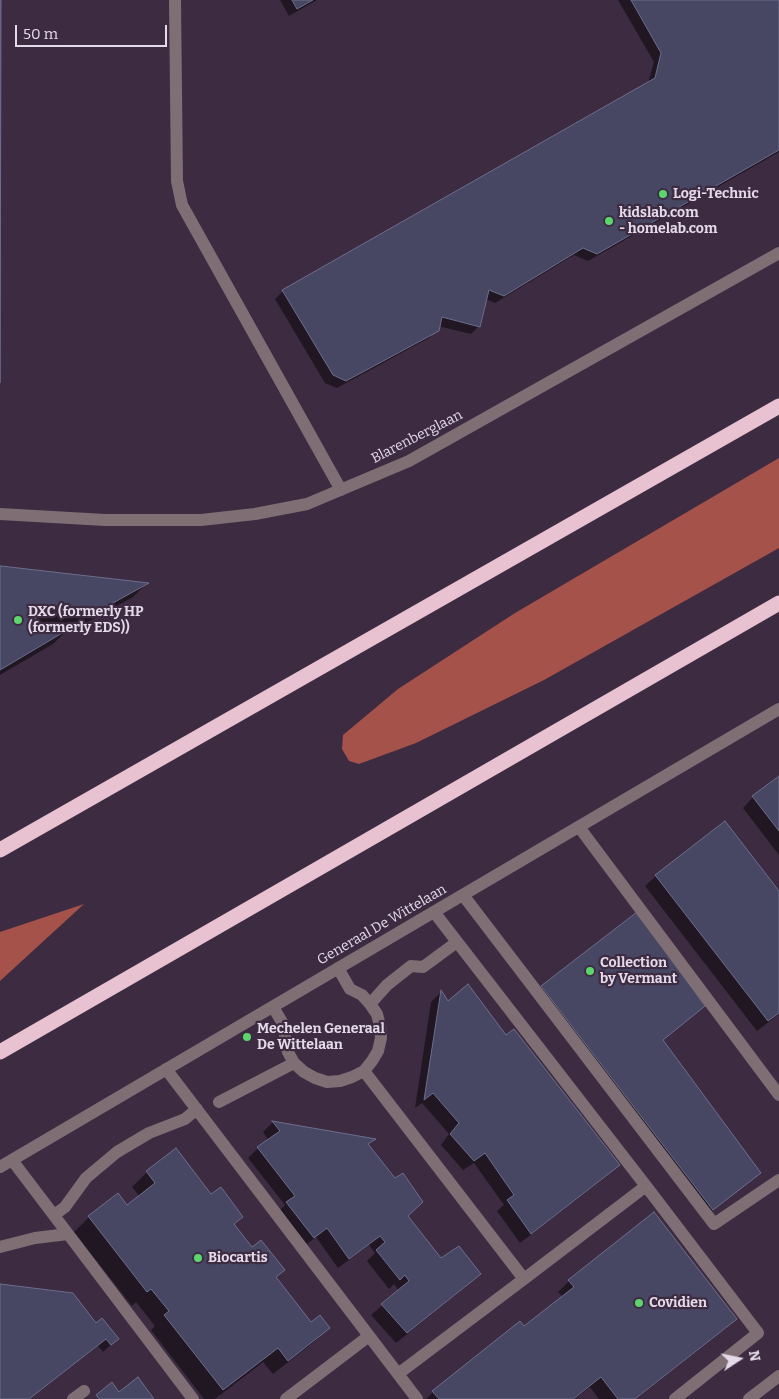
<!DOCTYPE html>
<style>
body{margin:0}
#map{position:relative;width:779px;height:1399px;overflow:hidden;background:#3d2b42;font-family:Bitter,serif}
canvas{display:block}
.north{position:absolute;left:714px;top:1334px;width:50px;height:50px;-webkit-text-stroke:4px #3d2b42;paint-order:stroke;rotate:79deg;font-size:14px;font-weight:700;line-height:20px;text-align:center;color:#e5dae9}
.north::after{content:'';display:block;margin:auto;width:18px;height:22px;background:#e5dae9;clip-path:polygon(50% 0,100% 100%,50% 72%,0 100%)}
.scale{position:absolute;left:15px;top:25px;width:152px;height:22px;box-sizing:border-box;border:2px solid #e5dae9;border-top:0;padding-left:6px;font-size:15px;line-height:18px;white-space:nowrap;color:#e5dae9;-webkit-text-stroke:4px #3d2b42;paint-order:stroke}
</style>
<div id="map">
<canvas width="779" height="1399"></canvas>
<div class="north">N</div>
<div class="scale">50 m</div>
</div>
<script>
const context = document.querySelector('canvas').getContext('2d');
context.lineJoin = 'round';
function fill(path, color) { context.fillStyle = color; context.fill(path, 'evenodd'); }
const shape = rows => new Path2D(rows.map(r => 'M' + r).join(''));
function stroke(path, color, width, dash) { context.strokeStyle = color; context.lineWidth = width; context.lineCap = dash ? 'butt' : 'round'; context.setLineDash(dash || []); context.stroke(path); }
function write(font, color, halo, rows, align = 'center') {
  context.font = font + ' Bitter,serif'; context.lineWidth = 4.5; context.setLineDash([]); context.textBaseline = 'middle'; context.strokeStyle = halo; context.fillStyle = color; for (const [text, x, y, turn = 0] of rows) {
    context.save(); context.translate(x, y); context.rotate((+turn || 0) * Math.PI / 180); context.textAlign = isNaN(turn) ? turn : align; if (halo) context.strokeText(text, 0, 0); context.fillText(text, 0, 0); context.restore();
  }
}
fill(shape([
 [779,458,779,548,544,680,416,743,359,764,349,761,342,749,343,735,398,689,515,613],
 [84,904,0,981,0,932]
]), '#a5524a');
fill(shape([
 [280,0,317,0,289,16],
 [618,0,779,0,779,152,588,261,574,255,495,303,485,299,479,326,471,334,438,326,438,330,429,338,337,388,325,383,275,299,283,291,648,83,654,62],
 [0,567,146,584,133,597,77,628,35,622,34,627,67,630,53,644,0,675],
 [779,777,779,855,743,808,753,797],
 [656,876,779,893,779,1014,757,1031,645,886],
 [541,987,662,1041,754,1178,707,1214,536,992],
 [441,992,447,1003,506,1037,618,1165,608,1175,520,1243,497,1211,504,1205,474,1163,463,1170,441,1145,449,1134,422,1103,415,1108,431,1002],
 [273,1122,374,1140,367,1146,407,1216,441,1260,480,1274,469,1284,396,1343,371,1315,399,1291,394,1284,389,1289,367,1261,375,1253,369,1245,338,1268,316,1237,303,1247,277,1213,285,1205,248,1158,258,1148,269,1141,263,1132],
 [175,1150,211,1196,242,1217,234,1225,310,1324,328,1328,314,1342,273,1374,263,1362,215,1399,204,1399,151,1330,155,1326,136,1302,132,1306,74,1232,89,1217,117,1195,127,1207,140,1197,132,1187,147,1172],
 [654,1214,736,1319,725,1329,636,1399,599,1399,590,1387,574,1399,426,1399,433,1392,524,1328,563,1297,558,1292,569,1281],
 [0,1286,96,1325,117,1339,103,1352,98,1346,29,1399,0,1399]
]), '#0007');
const building = shape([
 [0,0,1,0,0,383,0,0],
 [292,0,313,0,297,9,292,0],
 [631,0,779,0,779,150,597,254,583,248,504,296,489,290,480,327,442,317,439,331,346,381,333,375,282,290,655,78,661,53,631,0],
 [0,566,1,566,149,583,93,614,36,605,36,626,69,629,0,670,0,566],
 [779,776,779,831,752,796,779,776],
 [725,821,779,891,779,1013,768,1021,655,875,725,821],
 [637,912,705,1006,663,1040,761,1173,713,1210,541,986,637,912],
 [468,984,506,1035,514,1029,620,1165,531,1234,507,1200,514,1195,485,1153,474,1161,450,1134,459,1123,433,1093,424,1100,441,990,448,1001,468,984],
 [272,1121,376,1139,368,1144,395,1178,403,1173,423,1202,408,1216,441,1258,459,1246,481,1274,407,1333,381,1304,409,1281,405,1275,400,1280,376,1250,385,1242,380,1236,349,1259,327,1228,314,1238,286,1202,295,1196,257,1147,280,1131,272,1121],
 [176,1148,211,1194,221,1187,243,1217,234,1224,252,1247,261,1240,285,1270,276,1277,311,1322,320,1315,330,1328,288,1361,278,1348,223,1390,164,1315,169,1311,151,1289,147,1292,88,1216,118,1193,127,1205,155,1183,146,1171,176,1148],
 [654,1212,737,1319,635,1399,618,1399,601,1377,573,1399,439,1399,432,1391,520,1321,524,1326,574,1287,568,1280,654,1212],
 [0,1284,73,1293,96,1323,102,1318,119,1339,111,1345,106,1339,29,1399,0,1399,0,1284],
 [138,1377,154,1399,99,1399,96,1395,112,1382,119,1392,138,1377]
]);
fill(building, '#474763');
stroke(building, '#6d6e8d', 1);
stroke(shape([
 [175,0,177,181,182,205,341,490],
 [0,514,105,520,201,520,255,514,307,504,409,461,779,253],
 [579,827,779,1095],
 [463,895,714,1224,779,1180],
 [434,912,646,1186,524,1279],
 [370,1004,387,985,411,966,423,967,457,942],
 [273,1007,285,1027,285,1040,288,1052,294,1063,304,1072,315,1078,327,1082,340,1081,352,1077,364,1071,372,1061,378,1051,381,1038,380,1026,377,1014,370,1004,362,995,350,989,338,968],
 [166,1069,417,1399],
 [364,1071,524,1279,398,1374],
 [219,1102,294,1063],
 [12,1160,193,1399],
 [0,1167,779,709],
 [646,1186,758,1333,675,1399],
 [54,1215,65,1207,86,1178,117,1152,149,1133,185,1119,197,1109],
 [0,1247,35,1238,68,1234],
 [73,1399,84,1391],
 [286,1399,369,1336],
 [749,1399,779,1376]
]), '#7f6f75', 12);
stroke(shape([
 [0,850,779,406],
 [0,1052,779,603]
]), '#e8c2d1', 15);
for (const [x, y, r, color] of [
 [663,194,5,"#5dd56d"],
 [609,221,5,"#5dd56d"],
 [18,620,5,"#5dd56d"],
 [590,971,5,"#5dd56d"],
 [247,1037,5,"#5dd56d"],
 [198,1258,5,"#5dd56d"],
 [639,1303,5,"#5dd56d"]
]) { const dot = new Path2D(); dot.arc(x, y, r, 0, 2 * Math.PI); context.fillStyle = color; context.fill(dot); stroke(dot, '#3d2b42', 2); }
write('bold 14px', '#e5dae9', '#3d2b42', [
 ["Logi-Technic",673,194],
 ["kidslab.com",619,213],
 ["- homelab.com",619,229],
 ["DXC (formerly HP",28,612],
 ["(formerly EDS))",28,628],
 ["Collection",600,963],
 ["by Vermant",600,979],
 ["Mechelen Generaal",257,1029],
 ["De Wittelaan",257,1045],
 ["Biocartis",208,1258],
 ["Covidien",649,1303]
], 'left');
write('14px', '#e5dae9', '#3d2b42', [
 ["Blarenberglaan",417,437,-27],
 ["Generaal De Wittelaan",382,925,-30]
]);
</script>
